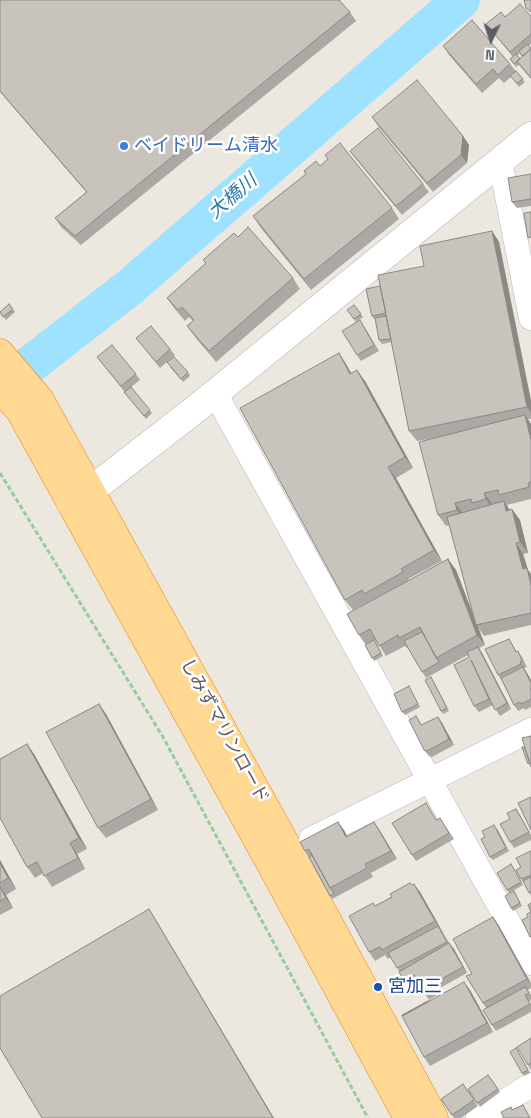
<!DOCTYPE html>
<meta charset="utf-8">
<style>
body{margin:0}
#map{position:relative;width:531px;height:1118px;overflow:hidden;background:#ede8df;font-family:"Space Grotesk",sans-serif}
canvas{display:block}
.north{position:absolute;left:466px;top:15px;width:50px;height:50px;-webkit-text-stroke:4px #fff;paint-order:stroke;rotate:184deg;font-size:14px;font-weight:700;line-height:20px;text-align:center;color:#585e62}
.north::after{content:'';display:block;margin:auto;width:18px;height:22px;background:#585e62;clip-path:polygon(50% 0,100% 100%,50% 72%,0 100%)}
</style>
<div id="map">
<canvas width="531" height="1118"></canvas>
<div class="north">N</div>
</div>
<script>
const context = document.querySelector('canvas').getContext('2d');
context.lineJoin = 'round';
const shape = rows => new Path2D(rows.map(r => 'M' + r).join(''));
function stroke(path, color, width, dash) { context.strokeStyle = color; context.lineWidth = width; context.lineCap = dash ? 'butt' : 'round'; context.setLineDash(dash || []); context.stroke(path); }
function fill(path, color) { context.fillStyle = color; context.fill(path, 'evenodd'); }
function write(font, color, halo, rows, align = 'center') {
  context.font = font + ' "Space Grotesk","Noto Sans JP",sans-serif'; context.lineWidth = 5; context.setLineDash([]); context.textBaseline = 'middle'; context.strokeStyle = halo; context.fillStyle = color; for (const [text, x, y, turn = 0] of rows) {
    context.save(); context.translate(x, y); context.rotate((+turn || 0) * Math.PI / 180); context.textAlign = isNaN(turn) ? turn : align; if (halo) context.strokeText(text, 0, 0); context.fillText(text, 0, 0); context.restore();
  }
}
stroke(shape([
 [0,388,130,287,461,0]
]), '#9ee2ff', 38);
const minor = shape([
 [500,161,531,318],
 [215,393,531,963],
 [311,839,531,730],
 [478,1118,531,1085]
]);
const tertiary = shape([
 [70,502,90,491,197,408,531,136]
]);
const trunk = shape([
 [0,353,40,400,289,850,434,1118],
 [0,388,20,411,269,861,408,1118]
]);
stroke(minor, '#b3b8bc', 25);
stroke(tertiary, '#b3b8bc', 29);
stroke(trunk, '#ed8200', 29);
stroke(shape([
 [0,473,163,737,368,1118]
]), '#94ce9c', 3, [5, 2.5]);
stroke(minor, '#fff', 24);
stroke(tertiary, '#fff', 28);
stroke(trunk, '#ffd994', 28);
fill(shape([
 [0,0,350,12,356,21,81,245,61,227,55,218,86,192,0,92],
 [531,16,531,44,529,45,531,48,531,79,519,65,516,67,510,59,513,57,486,24,505,17],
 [520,53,523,56,520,59,517,56],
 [443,46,510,64,525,82,519,87,511,77,504,83,499,78,482,93,449,55],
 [372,117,463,136,469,145,467,163,433,192,378,126],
 [350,151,423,184,429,192,402,215,356,159],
 [320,166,392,208,399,219,311,290,260,227,253,216,306,174],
 [531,174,531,206,517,208,512,202],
 [492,231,499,242,531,401,531,419,528,419,531,424,531,499,507,505,504,501,510,510,520,520,528,553,523,554,528,570,531,574,531,625,484,636,477,626,485,645,479,648,482,653,511,709,500,716,493,705,479,712,474,706,469,657,468,655,426,678,408,648,407,648,405,646,386,656,376,640,375,641,383,656,374,661,366,645,359,635,369,602,353,610,345,600,339,353,346,364,351,374,365,381,413,468,396,478,442,561,408,579,409,580,448,559,456,570,475,621,449,525,446,526,438,515,445,436,417,441,409,431,392,342,382,344,379,340,376,319,374,319,372,316,380,286,424,266],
 [238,237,293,278,300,289,216,362,195,337,187,326,193,321,189,317,185,321,174,308,167,298,206,264,203,260],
 [9,304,15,312,6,320,0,313],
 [354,305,363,317,356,322,347,310],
 [364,326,379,351,361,361,357,355],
 [136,338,170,349,175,355,160,368],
 [97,357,136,374,140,380,131,387,152,413,146,419],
 [169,366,188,372,190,376,183,382],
 [509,639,517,652,518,651,522,657,527,667,524,668,531,680,531,707,525,710,524,708,518,711,514,705,502,681,498,675],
 [433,680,449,711,443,714,441,711],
 [409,686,420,707,405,715,402,712],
 [99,704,106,714,158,810,106,838,98,828],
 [416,716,422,725,438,717,442,723,454,745,432,757,429,756,424,750],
 [27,744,34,754,87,849,77,854,85,869,52,887,43,873,35,878,27,867],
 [426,803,436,820,440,818,454,839,416,861,412,855],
 [516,809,520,815,531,835,531,840,514,848,510,842,510,819],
 [374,822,380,831,397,859,371,873,373,877,332,899,305,851,344,830,347,837],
 [497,828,509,851,493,860,490,857,485,837],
 [531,851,531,896,516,870,521,867],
 [0,860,16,889,6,895,13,908,0,915],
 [511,864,523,885,509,893,507,890],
 [414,884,420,892,449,943,454,949,467,973,440,988,442,992,429,1000,417,981,408,987,391,957,388,959,385,955,375,961,369,952,375,906],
 [514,891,522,906,513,911,511,908],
 [493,917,499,926,531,983,531,988,528,990,531,995,531,1000,529,1001,531,1004,531,1012,496,1031,492,1025,486,1008,483,1003,472,974],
 [470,990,493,1032,430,1066,424,1057,428,1002],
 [531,1038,531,1070,528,1065],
 [516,1048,530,1073,524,1076,522,1073],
 [488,1075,500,1092,480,1107,468,1089],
 [463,1084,478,1106,461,1118,454,1118,441,1099]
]), '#aca8a3');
fill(shape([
 [463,136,469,145,467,163,461,155],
 [492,231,499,242,531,401,531,413,527,407],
 [339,353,346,364,358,385,350,374],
 [357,370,365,381,413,468,405,457],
 [525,415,531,424,531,440],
 [388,467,396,478,442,561,434,550],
 [484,493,492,504,493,510,486,499],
 [504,501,511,512,506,511],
 [455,503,463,514,465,521,457,510],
 [512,509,520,520,528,553,520,542],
 [516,543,523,554,528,570,531,574,531,585,523,569],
 [448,559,456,570,485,645,477,635],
 [478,647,482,653,511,709,507,703],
 [471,660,493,705,489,699],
 [520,662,527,673,531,680,531,683],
 [99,704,106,714,158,810,151,799],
 [438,717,442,723,454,745,449,739],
 [27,744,34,754,87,849,79,838],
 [338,822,344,830,352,846,346,837],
 [374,822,380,831,397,859,391,851],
 [70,843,77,854,85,869,78,858],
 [0,860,16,889,8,878,0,863],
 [414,884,420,892,441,929,435,921],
 [0,886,6,895,13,908,6,898],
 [149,909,156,920,274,1118,273,1118],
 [493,917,499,926,531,984,527,979],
 [449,943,454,949,467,973,463,967],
 [464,982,470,990,493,1032,487,1023]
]), '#8c8884');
const building = shape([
 [0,0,339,0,350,12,75,236,55,218,87,192,0,91,0,0],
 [524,0,531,0,531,12,526,8,524,0],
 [520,4,531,16,531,34,510,52,486,24,501,12,505,17,520,4],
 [472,20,510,64,498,75,493,69,476,84,443,46,472,20],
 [528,44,531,49,522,56,519,51,528,44],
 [531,49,531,78,517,61,531,49],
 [516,54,520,59,514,64,510,59,516,54],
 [516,71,523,79,517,83,510,76,516,71],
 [417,80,463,136,461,155,427,183,372,117,417,80],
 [378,128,423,184,396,206,350,151,378,128],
 [340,143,392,208,304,279,253,216,306,174,304,171,316,161,320,166,328,159,325,155,340,143],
 [531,174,531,199,512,202,508,178,531,174],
 [531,212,531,237,528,238,524,213,531,212],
 [248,227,293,278,209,351,187,326,194,320,182,307,178,310,167,298,206,263,203,260,234,233,238,237,248,227],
 [492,231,527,407,409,431,378,275,424,266,420,246,492,231],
 [380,286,386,313,372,316,366,289,380,286],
 [9,304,13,309,3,317,0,312,9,304],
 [354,305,361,314,354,319,347,310,354,305],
 [386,316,391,339,379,340,375,318,386,316],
 [360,320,374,345,357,355,342,331,360,320],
 [151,326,170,349,156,362,136,338,151,326],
 [112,345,136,374,121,386,97,357,112,345],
 [339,353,350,374,357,370,405,457,388,467,434,550,401,569,403,572,364,594,362,590,345,600,240,408,339,353],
 [174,357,188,372,181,379,167,362,174,357],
 [131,387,150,410,144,416,124,392,131,387],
 [525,415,531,440,531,482,528,483,529,487,499,495,498,490,484,493,486,499,472,503,471,499,455,503,457,510,438,515,419,442,525,415],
 [504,501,506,511,512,509,520,542,516,543,523,569,527,568,531,585,531,613,476,625,447,517,504,501],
 [448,559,477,635,436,658,420,627,399,638,398,635,379,646,370,629,359,635,347,614,448,559],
 [422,632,439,662,422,672,404,641,422,632],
 [509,639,516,652,518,651,522,661,520,662,521,664,498,675,485,649,509,639],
 [374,640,381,653,372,658,365,645,374,640],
 [478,647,507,703,495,710,471,660,489,699,474,706,454,665,469,657,467,652,478,647],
 [523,667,531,683,531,688,530,689,531,691,531,699,521,704,520,702,514,705,501,678,523,667],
 [431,677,447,708,441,711,425,680,431,677],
 [409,686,418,704,402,712,394,694,409,686],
 [99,704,151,799,98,828,46,732,99,704],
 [416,716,421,725,438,717,449,739,427,751,424,750,409,720,416,716],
 [531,736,531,767,522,738,531,736],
 [27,744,79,838,70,843,78,858,44,876,37,862,27,867,0,818,0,759,27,744],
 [522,747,524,747,530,763,528,764,522,747],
 [531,797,531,830,518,803,531,797],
 [426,803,436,820,440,818,449,833,412,855,392,823,426,803],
 [516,809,529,832,510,842,500,824,510,819,507,813,516,809],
 [338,822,346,837,374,822,391,851,365,864,367,868,330,888,309,849,305,851,300,842,338,822],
 [494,825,506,848,490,857,481,839,485,837,482,831,494,825],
 [531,851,531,875,521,879,516,870,521,867,516,858,531,851],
 [312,855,330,888,334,893,330,896,309,857,312,855],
 [0,863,8,878,0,883,0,863],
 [511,864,521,882,507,890,497,873,511,864],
 [531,877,531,892,529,893,523,881,531,877],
 [410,883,412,885,414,884,435,921,382,950,380,947,369,952,349,916,373,903,375,906,392,897,390,894,410,883],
 [0,887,6,898,0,901,0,887],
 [514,891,520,903,511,908,505,896,514,891],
 [531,903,531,936,530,937,522,920,528,917,527,914,531,912,528,905,531,903],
 [149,909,273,1118,42,1118,0,1048,0,996,149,909],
 [493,917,527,979,483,1003,466,976,472,974,453,939,493,917],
 [438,926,447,942,397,968,388,953,438,926],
 [449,943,463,967,436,982,438,986,425,994,414,975,404,980,399,972,449,943],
 [464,982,487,1023,424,1057,402,1016,464,982],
 [525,987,529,993,525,995,530,1004,492,1025,483,1010,525,987],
 [428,1001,428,1002,402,1016,402,1015,428,1001],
 [531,1038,531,1063,528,1065,517,1047,531,1038],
 [516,1048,528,1070,522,1073,510,1052,516,1048],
 [488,1075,498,1089,477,1103,468,1089,488,1075],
 [463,1084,474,1100,452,1115,441,1099,463,1084],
 [523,1105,530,1118,504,1118,501,1112,511,1107,512,1110,523,1105]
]);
fill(building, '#c8c3bd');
stroke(building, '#8c8884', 1);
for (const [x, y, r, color] of [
 [124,146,5,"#3f7fe0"],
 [378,987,5,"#1a4fb4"]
]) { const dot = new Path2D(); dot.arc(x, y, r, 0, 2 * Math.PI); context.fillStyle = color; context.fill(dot); stroke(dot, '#fff', 2); }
write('18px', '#366cbe', '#fff', [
 ["ベイドリーム清水",134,146]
], 'left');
write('18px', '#585e62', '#fff', [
 ["しみずマリンロード",224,731,61]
]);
write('18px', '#164399', '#fff', [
 ["宮加三",388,987]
], 'left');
write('italic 19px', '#2e7ba8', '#fff', [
 ["大橋川",233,197,-41]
]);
</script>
